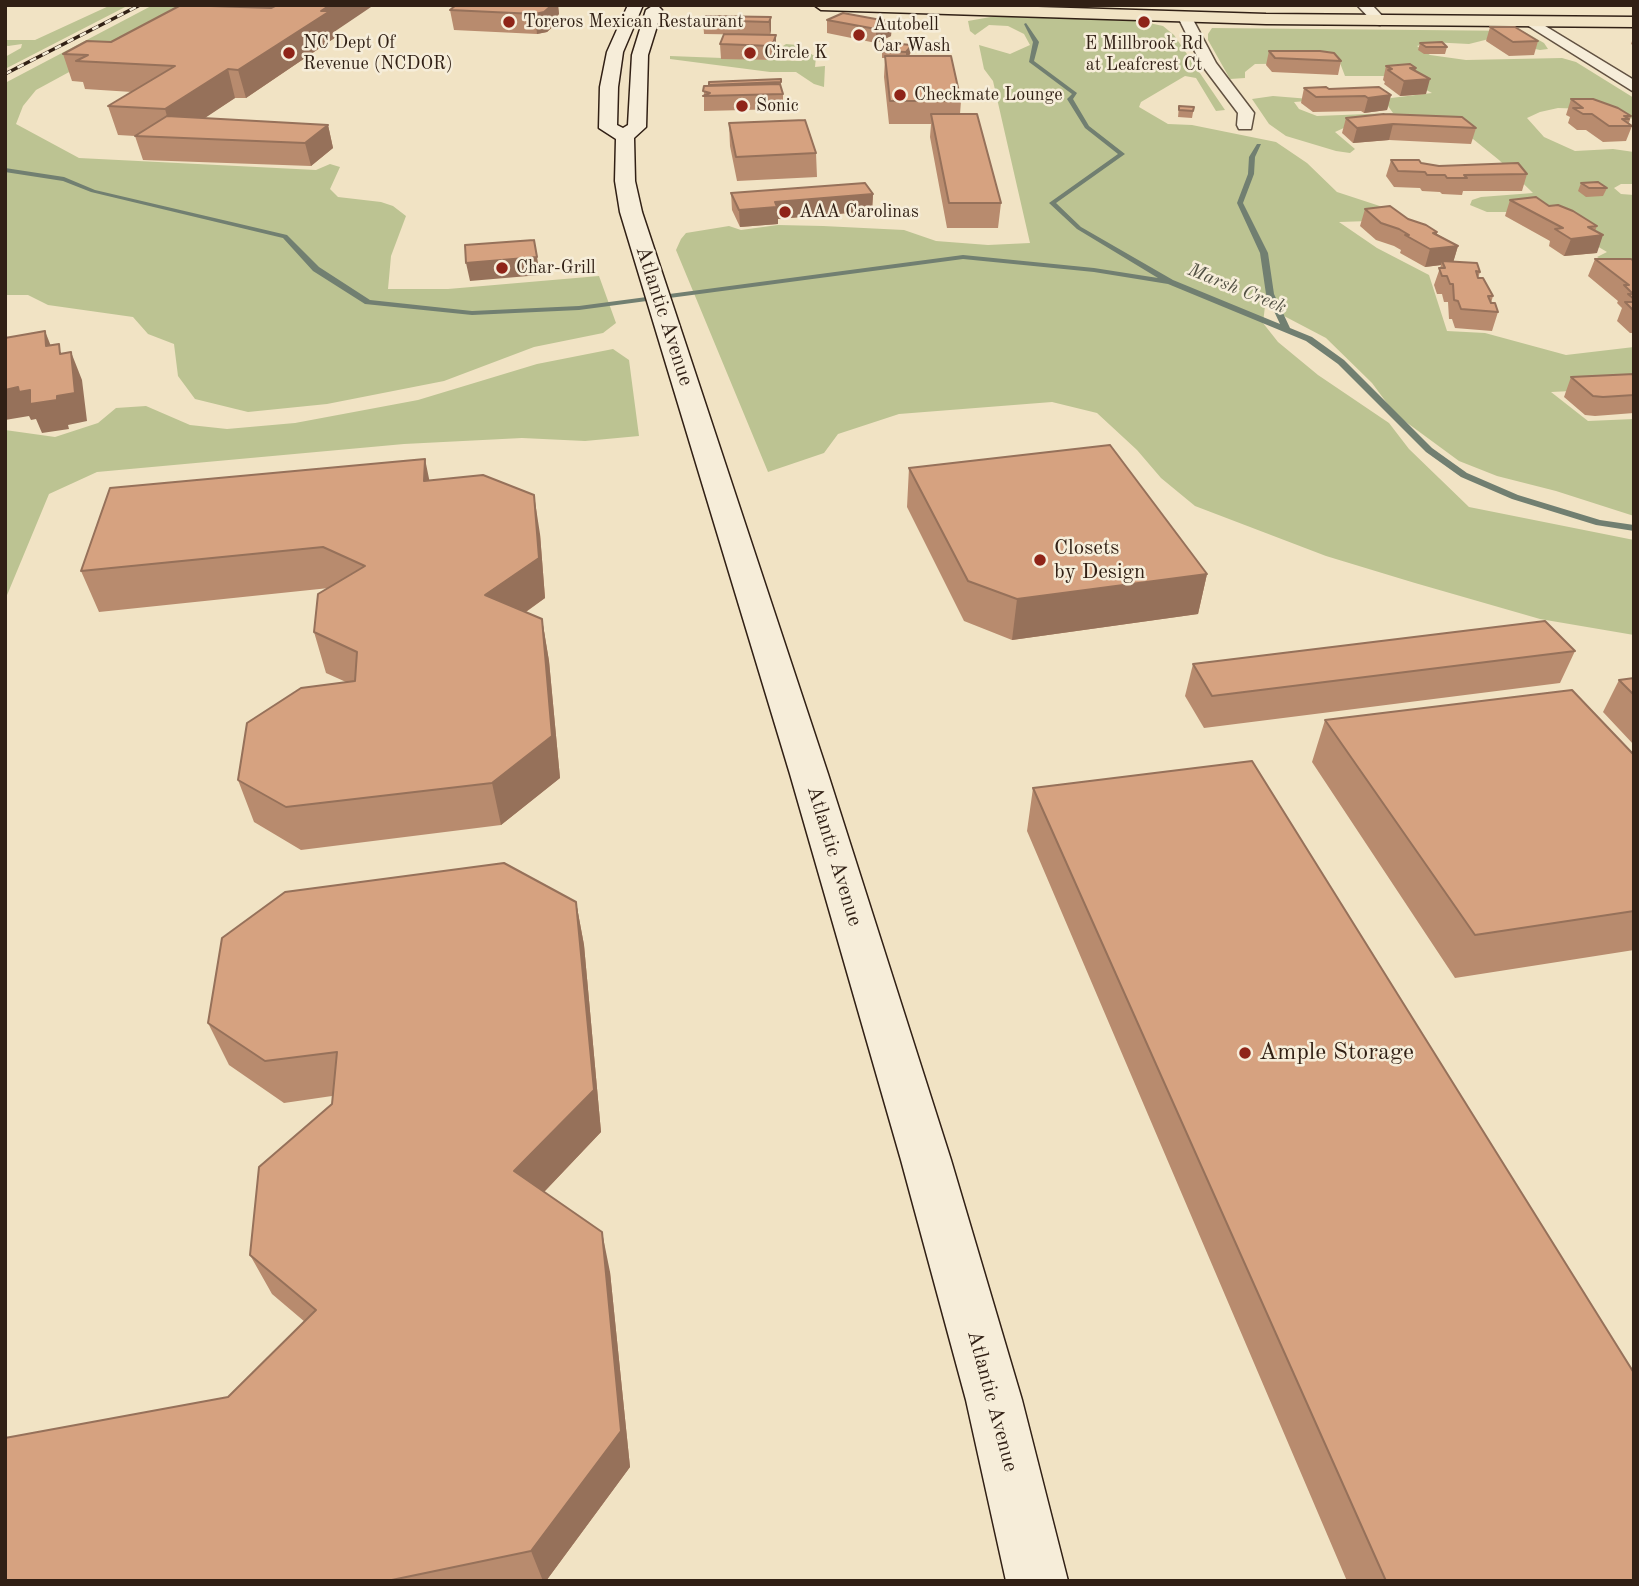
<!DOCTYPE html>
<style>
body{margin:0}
#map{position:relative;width:1639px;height:1586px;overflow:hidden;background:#f1e3c4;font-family:"Old Standard TT",serif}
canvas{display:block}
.frame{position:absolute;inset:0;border:7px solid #312015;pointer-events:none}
</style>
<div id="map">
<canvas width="1639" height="1586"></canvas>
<div class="frame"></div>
</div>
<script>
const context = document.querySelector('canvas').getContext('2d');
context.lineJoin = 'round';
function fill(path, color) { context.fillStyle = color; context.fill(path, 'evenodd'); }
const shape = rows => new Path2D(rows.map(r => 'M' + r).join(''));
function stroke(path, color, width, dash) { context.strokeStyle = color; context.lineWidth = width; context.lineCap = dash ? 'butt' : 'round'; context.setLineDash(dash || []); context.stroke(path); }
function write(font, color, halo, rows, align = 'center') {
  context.font = font + ' "Old Standard TT",serif'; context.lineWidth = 5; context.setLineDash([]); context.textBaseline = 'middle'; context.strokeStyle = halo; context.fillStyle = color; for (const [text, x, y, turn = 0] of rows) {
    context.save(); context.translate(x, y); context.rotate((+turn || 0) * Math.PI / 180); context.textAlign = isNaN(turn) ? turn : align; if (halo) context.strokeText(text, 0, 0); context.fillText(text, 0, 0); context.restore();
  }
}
fill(shape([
 [111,5,129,5,5,69,5,57,21,48,22,44,8,46,5,45,5,40,35,40],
 [153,5,295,5,152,27,36,90,23,106,16,124,79,158,316,170,330,164,340,167,330,189,338,197,381,202,393,206,406,216,391,256,388,289,448,289,599,276,616,323,603,333,534,347,444,381,327,404,248,412,195,399,178,376,174,344,148,334,133,317,48,305,28,295,5,295,5,83],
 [996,16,1140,21,1163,26,1174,35,1225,110,1216,111,1196,78,1185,76,1141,102,1139,107,1168,124,1192,125,1276,142,1307,163,1337,192,1395,211,1369,221,1339,222,1377,248,1429,275,1447,331,1485,333,1566,355,1634,347,1634,388,1551,392,1588,421,1634,419,1634,516,1556,491,1497,476,1459,461,1395,414,1372,383,1326,338,1265,306,1263,323,1278,342,1318,375,1389,423,1409,449,1469,507,1634,540,1634,635,1540,619,1415,583,1326,556,1195,506,1161,478,1137,450,1097,413,1052,402,899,414,838,434,824,453,768,472,676,250,681,239,686,233,729,226,741,230,778,225,823,226,904,230,936,241,988,245,1030,243,993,81,984,69,979,45,1010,54,1030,45,1024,34,1008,26,989,25,975,35,970,31,968,21],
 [1212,28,1523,31,1544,43,1548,49,1540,50,1489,39,1469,44,1430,42,1417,46,1430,55,1466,60,1562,58,1576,62,1634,98,1634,119,1587,109,1558,108,1540,112,1527,118,1544,137,1575,151,1613,149,1634,152,1634,184,1621,184,1614,188,1621,194,1634,195,1634,279,1597,257,1607,252,1540,212,1487,212,1470,205,1472,200,1481,197,1533,193,1499,160,1473,139,1456,131,1346,127,1335,132,1355,149,1350,153,1336,151,1286,136,1269,124,1252,99,1273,96,1322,100,1294,102,1299,109,1317,116,1393,113,1383,99,1432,93,1399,76,1345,76,1340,63,1255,64,1245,72,1245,78,1230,79,1208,40,1208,34],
 [786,44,797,45,816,57,815,67,825,66,824,87,814,84,796,72,770,72,670,59,670,56,801,61,808,57,784,51,783,46],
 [613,349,629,360,639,436,585,441,522,438,404,444,97,472,49,494,5,600,5,430,55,437,98,423,116,408,146,406,190,425,227,429,295,423,418,400,537,364]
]), '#bcc392');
fill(shape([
 [1026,23,1039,42,1034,61,1077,93,1073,99,1089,126,1125,154,1056,203,1081,227,1173,280,1280,324,1266,294,1260,253,1237,203,1248,174,1249,157,1257,144,1261,144,1255,157,1254,174,1243,203,1268,253,1274,294,1290,328,1312,337,1344,360,1432,448,1467,473,1518,495,1600,520,1634,525,1634,531,1596,525,1512,499,1461,477,1426,452,1338,364,1306,341,1168,284,1094,272,963,259,579,310,472,315,365,304,313,271,283,238,91,192,63,181,5,172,5,168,64,177,95,190,287,235,319,267,370,300,472,311,579,306,963,255,1094,268,1158,278,1077,229,1049,203,1118,154,1085,128,1067,99,1072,94,1029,62,1033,42,1024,24,1026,23]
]), '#717f71');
const street = shape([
 [1357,5,1372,5,1387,21,1380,25,1375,24,1357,5],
 [1185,13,1190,14,1216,63,1254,113,1251,129,1239,129,1237,125,1238,113,1201,64,1178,17,1185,13],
 [1532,18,1634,80,1634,92,1527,25,1525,22,1532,18]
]);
const secondary = shape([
 [628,5,643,5,623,52,618,87,617,125,623,128,628,125,632,55,646,10,654,5,659,7,662,10,648,55,646,127,634,138,635,181,642,212,828,774,951,1160,1022,1400,1068,1581,1006,1581,966,1400,901,1160,790,774,620,212,615,181,616,139,599,128,600,87,607,52,628,5]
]);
const primary = shape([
 [814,5,973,5,1266,14,1634,17,1634,27,1266,24,821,10,814,5]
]);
stroke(street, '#615141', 3);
stroke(secondary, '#312015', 3);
stroke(primary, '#312015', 3);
fill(street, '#f6edd9');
fill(secondary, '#f6edd9');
fill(primary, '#f1e3c4');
const rail = shape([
 [5,74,140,5]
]);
stroke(rail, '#312015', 3.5);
stroke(rail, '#f6edd9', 2.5, [7]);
fill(shape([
 [456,5,558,5,559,14,557,16,558,22,547,32,537,34,454,30,450,10],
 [771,17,771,30,770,35,704,34,703,20],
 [827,20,892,22,891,36,876,43,827,33],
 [1490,27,1538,41,1534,55,1509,56,1486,41],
 [334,32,336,37,246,98,235,98,204,118,328,125,333,148,311,166,143,160,135,136,118,135,108,106,132,92,85,89,83,82,72,81,63,54,111,42],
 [776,35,776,49,773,60,721,59,720,44],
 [1634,35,1634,46,1631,44],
 [1420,43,1447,47,1445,54,1424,54,1418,50],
 [912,45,911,52,909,56,961,101,960,114,1001,203,998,228,947,228,930,137,931,124,889,124,884,77,885,58,882,58,882,51],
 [1269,51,1341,61,1338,75,1272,72,1266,65],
 [1386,66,1416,68,1415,71,1426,94,1400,96,1384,84,1385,82,1383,80],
 [781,79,781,88,783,94,783,109,704,111,704,86],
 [1304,88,1329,89,1391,95,1387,110,1364,113,1361,111,1313,112,1301,103],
 [1571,99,1631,116,1629,123,1632,126,1626,141,1603,142,1586,130,1577,130,1568,123,1570,117,1566,115],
 [1179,106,1194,107,1192,118,1178,117],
 [1346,118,1476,128,1471,144,1389,140,1353,143,1342,133],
 [729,123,816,153,817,177,737,181,730,146],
 [1391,160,1439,166,1527,174,1522,191,1463,191,1462,195,1442,194,1440,192,1422,191,1420,188,1394,187,1386,176],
 [1581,183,1607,188,1603,196,1586,197,1578,191],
 [731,193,873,194,872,211,778,219,778,224,740,227,732,210],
 [1510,200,1549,206,1597,226,1595,231,1597,253,1564,256,1549,246,1550,241,1505,216],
 [1365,209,1408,219,1437,232,1437,234,1458,246,1453,262,1480,272,1478,278,1493,296,1491,303,1498,312,1492,331,1455,328,1452,319,1449,319,1448,302,1444,302,1442,294,1437,294,1434,285,1441,265,1425,267,1400,253,1401,250,1394,246,1376,240,1360,226],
 [1595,259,1634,261,1634,333,1630,333,1617,321,1622,308,1617,303,1618,301,1588,276],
 [1634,374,1634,413,1595,416,1585,415,1564,397,1571,377],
 [909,468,1207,574,1198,614,1012,640,964,621,907,507],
 [429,480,540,534,545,598,526,612,542,619,549,661,560,778,501,825,301,850,254,822,238,780,346,682,326,673,314,632,329,588,99,612,81,571],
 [1575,651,1560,683,1204,728,1185,696,1193,664],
 [1634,678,1634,745,1603,712,1619,680],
 [1325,720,1634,755,1634,950,1455,978,1312,762],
 [1033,788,1634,1581,1347,1581,1027,831],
 [576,902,584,945,601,1132,544,1192,610,1272,630,1467,546,1581,5,1581,228,1397,305,1322,272,1294,250,1255,332,1104,332,1096,284,1103,229,1065,208,1023]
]), '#b88b6e');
fill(shape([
 [330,5,374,5,334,32,336,37,246,98,238,70],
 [549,5,558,5,559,14,557,16,558,22,547,32,537,34,535,14],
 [771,17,771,30,770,35,769,22],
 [892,22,891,36,876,43,876,29],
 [776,35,776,49,773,60,772,46],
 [912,45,911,52,906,60,906,52],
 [1410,68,1416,68,1412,80,1430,79,1426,94,1400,96,1404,81],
 [228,69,235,98,175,138,173,138,165,109],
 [1391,95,1387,110,1364,113,1368,98],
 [1393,124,1389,140,1353,143,1357,128],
 [328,125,333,148,311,166,305,143],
 [873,194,872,211,778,219,778,224,740,227,739,210,775,202],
 [1437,232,1432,249,1458,246,1453,263,1442,261,1441,265,1425,267,1430,249,1433,233],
 [1603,235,1597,253,1564,256,1571,239],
 [537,257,540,275,470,281,466,263],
 [45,331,56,359,46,346],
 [71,352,82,380,87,421,68,425,69,429,42,433,36,419,31,420,29,416,5,420,5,390,18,387,30,390],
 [425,459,433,498,424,481],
 [534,495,540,534,545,598,493,635,485,595],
 [1207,574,1198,614,1012,640,1017,599],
 [542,619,549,661,560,778,501,825,492,783],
 [576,902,584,945,601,1132,525,1212,514,1171],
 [602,1232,610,1272,630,1467,546,1581,543,1581,531,1551]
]), '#96715a');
const building = shape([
 [181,5,271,8,277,5,330,5,321,11,330,11,238,70,228,69,165,109,108,106,175,66,76,61,88,55,63,54,87,41,111,42,181,5],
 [456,5,552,5,544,12,535,14,450,10,456,5],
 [843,13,892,22,876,29,827,20,843,13],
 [706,16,771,17,769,22,703,20,706,16],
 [1490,27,1515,27,1538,41,1513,42,1490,27],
 [724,34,776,35,772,46,720,44,724,34],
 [1442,42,1447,47,1426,47,1420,43,1442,42],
 [888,43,912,45,906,52,882,51,888,43],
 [1269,51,1320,51,1334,53,1341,61,1275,58,1269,51],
 [885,56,951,56,961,101,890,101,885,56],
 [1410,64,1416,68,1410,68,1430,79,1404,81,1388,70,1392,69,1386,66,1410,64],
 [781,79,781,82,709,85,709,82,781,79],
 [780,84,783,94,703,96,710,93,703,91,704,86,780,84],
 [1326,87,1329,89,1379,87,1391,95,1368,98,1365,96,1316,97,1304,88,1326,87],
 [1571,99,1593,99,1618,108,1631,116,1624,116,1629,119,1622,119,1632,126,1609,126,1592,114,1583,114,1573,108,1583,108,1571,99],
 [1179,106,1194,107,1193,111,1179,110,1179,106],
 [931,114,977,114,1001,203,949,203,931,114],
 [1384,114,1462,117,1476,128,1393,124,1357,128,1346,118,1384,114],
 [167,116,328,125,305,143,135,136,167,116],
 [805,120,816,153,736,157,729,123,805,120],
 [1391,160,1419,160,1421,163,1439,166,1518,163,1527,174,1464,175,1467,178,1447,178,1445,175,1427,175,1425,172,1398,171,1391,160],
 [1598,182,1607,188,1589,188,1581,183,1598,182],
 [865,183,873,194,775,202,777,207,739,210,731,193,865,183],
 [1536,197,1549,206,1558,205,1573,211,1597,226,1588,227,1603,235,1571,239,1555,229,1563,228,1510,200,1536,197],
 [1390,206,1408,219,1426,225,1437,232,1433,233,1458,246,1430,249,1405,235,1409,235,1399,229,1381,223,1365,209,1390,206],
 [534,240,537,257,466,263,465,245,534,240],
 [1595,259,1631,259,1634,261,1634,299,1628,294,1633,294,1624,285,1629,285,1595,259],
 [1442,261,1477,263,1480,272,1476,271,1478,278,1483,278,1493,296,1488,296,1491,303,1495,303,1498,312,1461,309,1458,301,1454,300,1453,284,1450,284,1447,276,1442,276,1439,268,1445,268,1442,261],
 [1625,302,1634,302,1634,311,1625,302],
 [45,331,46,346,59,344,60,354,71,352,75,393,57,396,57,400,30,404,30,390,19,392,18,387,5,390,5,338,45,331],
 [1634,374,1634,395,1603,397,1593,396,1571,377,1634,374],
 [1110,445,1207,574,1017,599,968,581,909,468,1110,445],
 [425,459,424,481,483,475,534,495,539,558,485,595,542,619,552,736,492,783,286,807,238,780,247,723,301,688,355,681,357,652,314,632,318,594,365,566,323,547,81,571,110,488,425,459],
 [1545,621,1575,651,1212,696,1193,664,1545,621],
 [1634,678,1634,695,1619,680,1634,678],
 [1572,690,1634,755,1634,911,1475,935,1325,720,1572,690],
 [1252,761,1634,1373,1634,1581,1386,1581,1033,788,1252,761],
 [504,863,576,902,594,1090,514,1171,602,1232,621,1431,531,1551,387,1581,5,1581,5,1438,228,1397,316,1310,250,1255,259,1167,332,1104,337,1052,265,1061,208,1023,222,938,285,892,504,863]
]);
fill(building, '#d6a280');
stroke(building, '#96715a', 2);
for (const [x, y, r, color] of [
 [509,22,7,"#8f2418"],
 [1144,22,7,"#8f2418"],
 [859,35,7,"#8f2418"],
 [289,53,7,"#8f2418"],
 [750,53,7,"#8f2418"],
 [900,95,7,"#8f2418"],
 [742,106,7,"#8f2418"],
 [785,212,7,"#8f2418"],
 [502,268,7,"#8f2418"],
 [1040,560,7,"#8f2418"],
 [1245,1053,7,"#8f2418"]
]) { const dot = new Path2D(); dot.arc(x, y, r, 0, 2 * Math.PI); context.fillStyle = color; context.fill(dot); stroke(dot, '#f6edd9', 2.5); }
write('18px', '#312015', '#f6edd9', [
 ["Toreros Mexican Restaurant",523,22],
 ["Autobell",873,25],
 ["Car Wash",873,46],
 ["NC Dept Of",303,43],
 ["Revenue (NCDOR)",303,64],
 ["E Millbrook Rd",1144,44,"center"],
 ["at Leafcrest Ct",1144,65,"center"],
 ["Circle K",764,53],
 ["Checkmate Lounge",914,95],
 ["Sonic",756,106],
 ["AAA Carolinas",799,212],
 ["Char-Grill",516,268]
], 'left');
write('italic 19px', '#515043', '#f6edd9', [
 ["Marsh Creek",1237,289,22]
]);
write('21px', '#312015', '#f6edd9', [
 ["Atlantic Avenue",664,316,72],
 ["Atlantic Avenue",834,856,73],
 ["Atlantic Avenue",992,1401,75]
]);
write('21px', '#312015', '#f6edd9', [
 ["Closets",1054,548],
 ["by Design",1054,572]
], 'left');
write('24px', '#312015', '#f6edd9', [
 ["Ample Storage",1259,1053]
], 'left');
</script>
